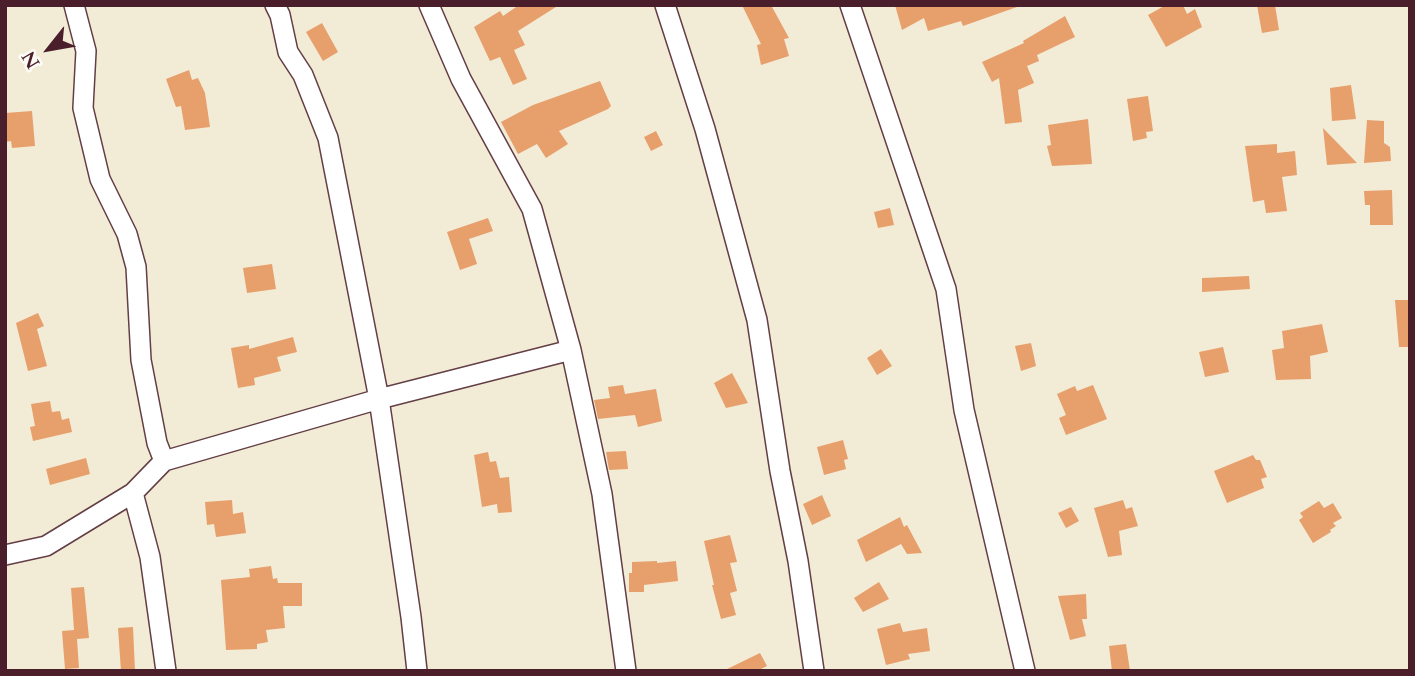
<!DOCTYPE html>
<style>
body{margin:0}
#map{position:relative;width:1415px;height:676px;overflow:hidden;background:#f2ecd6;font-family:Cardo,serif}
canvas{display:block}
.frame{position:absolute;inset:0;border:7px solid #4a1f2b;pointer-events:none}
.north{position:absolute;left:14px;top:14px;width:70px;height:70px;-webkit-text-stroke:5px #fdfcf7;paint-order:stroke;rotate:239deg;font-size:19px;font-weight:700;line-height:28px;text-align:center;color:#4a1f2b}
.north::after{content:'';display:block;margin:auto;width:24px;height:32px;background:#4a1f2b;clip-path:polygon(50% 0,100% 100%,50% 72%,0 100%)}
</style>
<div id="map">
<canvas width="1415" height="676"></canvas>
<div class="frame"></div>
<div class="north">N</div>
</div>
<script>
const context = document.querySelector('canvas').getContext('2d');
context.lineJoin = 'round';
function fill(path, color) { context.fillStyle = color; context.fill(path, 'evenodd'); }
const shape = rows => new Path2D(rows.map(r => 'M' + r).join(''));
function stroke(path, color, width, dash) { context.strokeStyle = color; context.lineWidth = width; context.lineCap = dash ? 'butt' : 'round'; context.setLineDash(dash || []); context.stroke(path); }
fill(shape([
 [519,5,559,5,518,31,525,45,514,50,527,79,513,85,500,57,490,61,474,27,500,11,503,16],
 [742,5,771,5,789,38,784,39,789,56,761,65,757,45,761,44],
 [895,5,1017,5,1017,7,963,26,961,21,928,31,924,18,902,30],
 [1166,5,1183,5,1187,14,1195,9,1202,27,1166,47,1148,15],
 [1257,5,1275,5,1279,30,1262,33],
 [1065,16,1075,37,1037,55,1039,61,1027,66,1034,83,1018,90,1022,122,1005,124,999,78,992,82,982,62,1024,43,1023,41],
 [322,23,338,52,323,61,306,32],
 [189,70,192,80,198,78,205,93,210,127,185,130,181,106,176,107,166,79],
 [600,81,611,106,608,109,559,131,568,144,546,158,537,144,518,154,501,122,533,105],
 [1351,85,1356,119,1332,121,1330,88],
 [1148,96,1153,131,1146,132,1147,138,1133,141,1127,99],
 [32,111,35,146,12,148,11,141,5,142,5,113],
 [1088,119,1092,164,1052,166,1047,146,1051,145,1048,125],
 [1367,120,1384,121,1384,143,1390,147,1391,161,1364,163],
 [1323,128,1357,163,1327,165],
 [656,131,663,145,651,151,644,137],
 [1277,144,1277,153,1295,151,1297,175,1282,177,1287,211,1266,213,1264,200,1253,202,1245,146],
 [1392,190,1393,225,1370,225,1370,205,1365,205,1364,191],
 [890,208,894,225,878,228,874,212],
 [488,218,493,231,469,239,477,264,460,270,447,232],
 [272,264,276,289,247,293,243,268],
 [1249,276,1250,289,1202,292,1202,278],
 [1395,300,1410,300,1410,347,1399,347],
 [38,313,44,326,37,329,47,366,28,371,16,323],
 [1322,324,1328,352,1310,356,1311,379,1276,380,1272,350,1284,348,1282,331],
 [293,337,297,352,277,357,281,371,254,378,255,385,238,388,231,348,249,345,249,349],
 [1031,343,1036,366,1021,371,1015,346],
 [1223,347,1229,372,1205,377,1199,352],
 [881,349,892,366,877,375,867,358],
 [732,373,748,403,726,408,714,383],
 [623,385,625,394,656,389,662,421,638,427,635,415,598,419,594,400,610,398,608,387],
 [1093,385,1107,419,1066,435,1059,418,1066,415,1057,394,1075,386,1077,391],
 [50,401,52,412,60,411,62,420,69,418,72,432,33,441,30,427,35,426,31,404],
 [843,440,848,459,844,460,846,469,824,475,817,447],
 [626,451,628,469,609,470,606,452],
 [488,452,490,462,496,461,500,478,509,477,512,512,498,513,497,504,482,507,474,455],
 [1253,455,1256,460,1260,460,1267,477,1261,479,1264,488,1227,503,1214,471],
 [86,458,90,474,50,485,46,469],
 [822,495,831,516,812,525,803,504],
 [232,500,233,514,243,512,246,533,216,537,214,524,207,525,205,502],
 [1123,500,1126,509,1132,507,1138,526,1119,531,1122,555,1108,557,1094,508],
 [1319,501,1324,508,1333,503,1342,518,1333,523,1336,526,1330,530,1331,532,1313,543,1299,520,1303,517,1300,513],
 [1071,507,1079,521,1066,528,1058,513],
 [900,517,904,527,907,525,922,553,907,554,901,544,866,562,857,540],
 [730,535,737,562,730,563,737,591,730,593,736,615,721,619,712,585,714,585,704,541],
 [657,561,657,563,676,561,678,581,644,585,644,592,629,592,629,573,632,573,632,562],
 [271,566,273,579,277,578,278,583,302,583,302,606,283,606,285,628,266,630,268,642,257,644,257,649,226,650,221,580,250,577,249,569],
 [879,582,889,599,863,612,854,598],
 [84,587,89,638,77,639,79,668,65,669,62,631,74,630,71,588],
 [1086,594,1087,619,1082,619,1086,636,1070,640,1058,596],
 [900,623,903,632,927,628,930,651,908,654,910,659,886,665,877,629],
 [133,627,135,671,121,671,118,628],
 [1126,644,1130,671,1112,671,1109,646],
 [760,653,767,666,757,671,723,671]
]), '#e79f6c');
const minor = shape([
 [74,5,86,51,83,108,100,179,127,234,136,267,141,360,157,443,164,461],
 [275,5,280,15,288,52,303,75,328,138,379,399,411,617,417,671],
 [429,5,461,79,532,209,571,350,602,494,626,671],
 [665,5,705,129,757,320,780,471,798,561,814,671],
 [850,5,946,289,964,410,1025,671],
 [133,493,150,557,166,671],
 [5,555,46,546,133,493,164,461,379,399,571,350]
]);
stroke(minor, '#633e45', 22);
stroke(minor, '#fff', 19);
</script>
